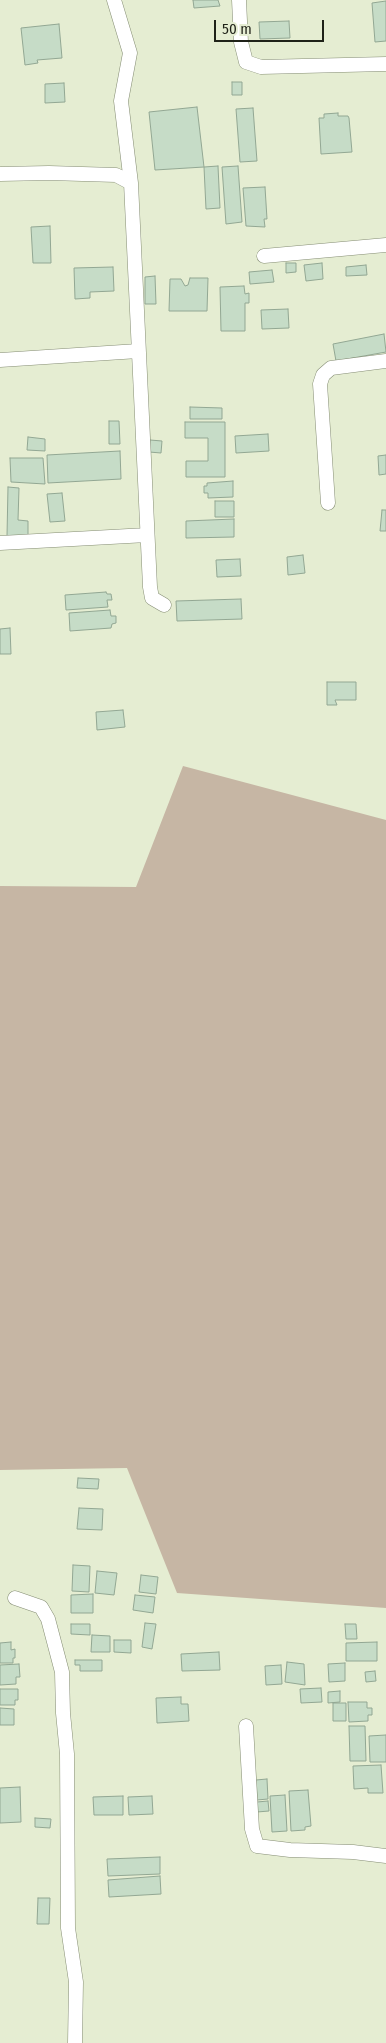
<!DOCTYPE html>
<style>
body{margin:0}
#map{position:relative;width:386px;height:2043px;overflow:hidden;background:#e5edd2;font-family:"Fira Sans Condensed",sans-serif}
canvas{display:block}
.scale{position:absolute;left:214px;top:20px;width:110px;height:22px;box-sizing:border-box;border:2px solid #1f2218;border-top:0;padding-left:6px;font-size:15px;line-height:18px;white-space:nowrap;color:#1f2218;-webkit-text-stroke:4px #e5edd2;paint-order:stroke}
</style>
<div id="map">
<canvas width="386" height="2043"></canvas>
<div class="scale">50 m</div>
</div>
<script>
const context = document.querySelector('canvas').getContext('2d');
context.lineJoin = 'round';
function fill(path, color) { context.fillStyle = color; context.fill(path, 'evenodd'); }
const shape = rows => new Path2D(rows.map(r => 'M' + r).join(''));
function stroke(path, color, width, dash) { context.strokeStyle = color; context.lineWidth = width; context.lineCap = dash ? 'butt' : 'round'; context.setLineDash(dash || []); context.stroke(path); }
fill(shape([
 [183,766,386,820,386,1608,177,1593,127,1468,0,1470,0,886,136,887]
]), '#c6b6a4');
const building = shape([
 [193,0,218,0,220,6,194,8,193,0],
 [386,1,386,41,375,42,372,3,386,1],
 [289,21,290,38,260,39,259,22,289,21],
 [59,24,62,58,37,60,38,63,25,65,21,28,59,24],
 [232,82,242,82,242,95,232,95,232,82],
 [64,83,65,102,45,103,45,84,64,83],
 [197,107,204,167,155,170,149,112,197,107],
 [253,108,257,161,240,162,236,109,253,108],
 [338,113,338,116,348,116,349,118,352,152,321,154,319,118,324,118,324,114,338,113],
 [218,166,220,208,206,209,204,167,218,166],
 [238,166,242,222,226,224,222,167,238,166],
 [265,187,267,219,264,219,265,227,246,226,243,188,265,187],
 [50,226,51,263,33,263,31,227,50,226],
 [286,263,296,263,296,272,286,273,286,263],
 [322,263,323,279,306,281,304,265,322,263],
 [366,265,367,275,346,276,346,267,366,265],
 [113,267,114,291,90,292,90,298,75,299,74,268,113,267],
 [272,270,274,282,250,284,249,272,272,270],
 [155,276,156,304,145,304,145,277,155,276],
 [190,278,208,278,207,311,169,311,170,279,181,279,185,286,188,285,190,278],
 [244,286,245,294,249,293,249,303,245,303,245,331,221,331,220,287,244,286],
 [288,309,289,328,262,329,261,310,288,309],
 [384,334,386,352,336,361,333,344,384,334],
 [190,407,222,408,222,419,190,419,190,407],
 [109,421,119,421,120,444,109,444,109,421],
 [185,422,225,422,225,477,186,477,186,461,208,461,208,438,185,438,185,422],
 [268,434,269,451,236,453,235,436,268,434],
 [28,437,45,439,45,451,27,450,28,437],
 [150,440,162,441,161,453,149,452,150,440],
 [120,451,121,479,48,483,47,455,120,451],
 [386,455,386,474,379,475,378,456,386,455],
 [10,458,43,458,45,484,11,482,10,458],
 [233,481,233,497,208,498,208,493,204,493,204,486,207,486,207,483,233,481],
 [8,487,19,488,18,520,28,521,28,537,7,536,8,487],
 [62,493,65,521,50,522,47,494,62,493],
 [215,501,234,501,234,517,215,517,215,501],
 [382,510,386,510,386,531,380,531,382,510],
 [234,519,234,537,186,538,186,521,234,519],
 [303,555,305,573,288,575,287,557,303,555],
 [240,559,241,576,217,577,216,560,240,559],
 [106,592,107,594,111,594,112,600,107,600,108,607,66,610,65,595,106,592],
 [241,599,242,619,177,621,176,601,241,599],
 [110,610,111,616,116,616,116,623,112,624,111,628,70,631,69,613,110,610],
 [10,628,11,654,0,654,0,629,10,628],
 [327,682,356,682,356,700,335,700,337,705,327,705,327,682],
 [123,710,125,727,97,730,96,712,123,710],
 [78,1478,99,1479,98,1489,77,1488,78,1478],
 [79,1508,103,1509,102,1530,77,1529,79,1508],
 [73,1565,90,1566,89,1592,72,1591,73,1565],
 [97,1571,117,1573,114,1595,95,1593,97,1571],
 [141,1575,158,1577,156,1594,139,1592,141,1575],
 [93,1594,93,1613,71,1613,71,1595,93,1594],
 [135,1595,155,1597,153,1613,133,1610,135,1595],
 [145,1623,156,1624,152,1649,142,1647,145,1623],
 [71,1624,90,1624,90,1635,71,1634,71,1624],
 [345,1624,356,1624,357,1639,346,1639,345,1624],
 [92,1635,110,1636,110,1652,91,1652,92,1635],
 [114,1640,131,1640,131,1653,114,1652,114,1640],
 [11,1642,11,1650,15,1649,15,1658,13,1658,13,1663,0,1663,0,1643,11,1642],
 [377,1642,377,1661,346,1661,346,1643,377,1642],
 [219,1652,220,1670,182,1671,181,1654,219,1652],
 [75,1660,102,1660,102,1671,80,1671,80,1665,75,1665,75,1660],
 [287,1662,304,1664,305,1685,285,1682,287,1662],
 [345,1663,345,1681,329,1682,328,1664,345,1663],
 [19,1664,20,1677,16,1677,16,1684,0,1685,0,1665,19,1664],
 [281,1665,282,1684,266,1685,265,1666,281,1665],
 [375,1671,376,1681,366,1682,365,1672,375,1671],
 [321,1688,322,1702,301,1703,300,1689,321,1688],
 [0,1689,18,1689,18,1700,15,1700,15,1705,0,1705,0,1689],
 [340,1691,340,1702,328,1703,328,1692,340,1691],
 [181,1697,181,1704,188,1704,189,1721,157,1723,156,1698,181,1697],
 [348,1702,367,1702,367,1708,372,1708,372,1715,368,1715,368,1721,349,1722,348,1702],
 [333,1703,346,1703,346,1721,333,1721,333,1703],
 [0,1708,14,1709,14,1725,0,1725,0,1708],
 [349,1726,365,1726,366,1761,350,1761,349,1726],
 [386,1735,386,1762,370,1762,369,1736,386,1735],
 [381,1765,383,1793,368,1793,368,1788,354,1789,353,1766,381,1765],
 [267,1779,268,1799,257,1800,256,1780,267,1779],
 [20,1787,21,1822,0,1823,0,1788,20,1787],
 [308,1790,311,1826,305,1827,305,1830,291,1831,289,1791,308,1790],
 [285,1795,287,1831,272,1832,270,1796,285,1795],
 [123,1796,123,1815,94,1815,93,1797,123,1796],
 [152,1796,153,1814,129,1815,128,1797,152,1796],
 [268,1801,269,1811,257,1812,257,1802,268,1801],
 [35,1818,51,1819,50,1828,35,1827,35,1818],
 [160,1857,160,1874,108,1876,107,1859,160,1857],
 [160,1876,161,1894,109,1897,108,1880,160,1876],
 [38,1898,50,1898,49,1924,37,1924,38,1898]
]);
fill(building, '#c6dcc7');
stroke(building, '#92a793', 1);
const minor = shape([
 [114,0,130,53,121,101,131,183],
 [239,0,241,42,246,62,261,67,386,64],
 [0,174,49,173,116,175,131,183,150,587,152,598,164,605],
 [264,256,386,245],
 [0,360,138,351],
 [328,503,320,384,323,375,331,368,386,361],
 [0,543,147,535],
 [15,1598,41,1607,48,1619,62,1672,63,1713,67,1754,68,1928,76,1982,75,2043],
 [246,1726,252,1829,257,1846,290,1850,353,1852,386,1856]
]);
stroke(minor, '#858d74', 15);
stroke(minor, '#fff', 14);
</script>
